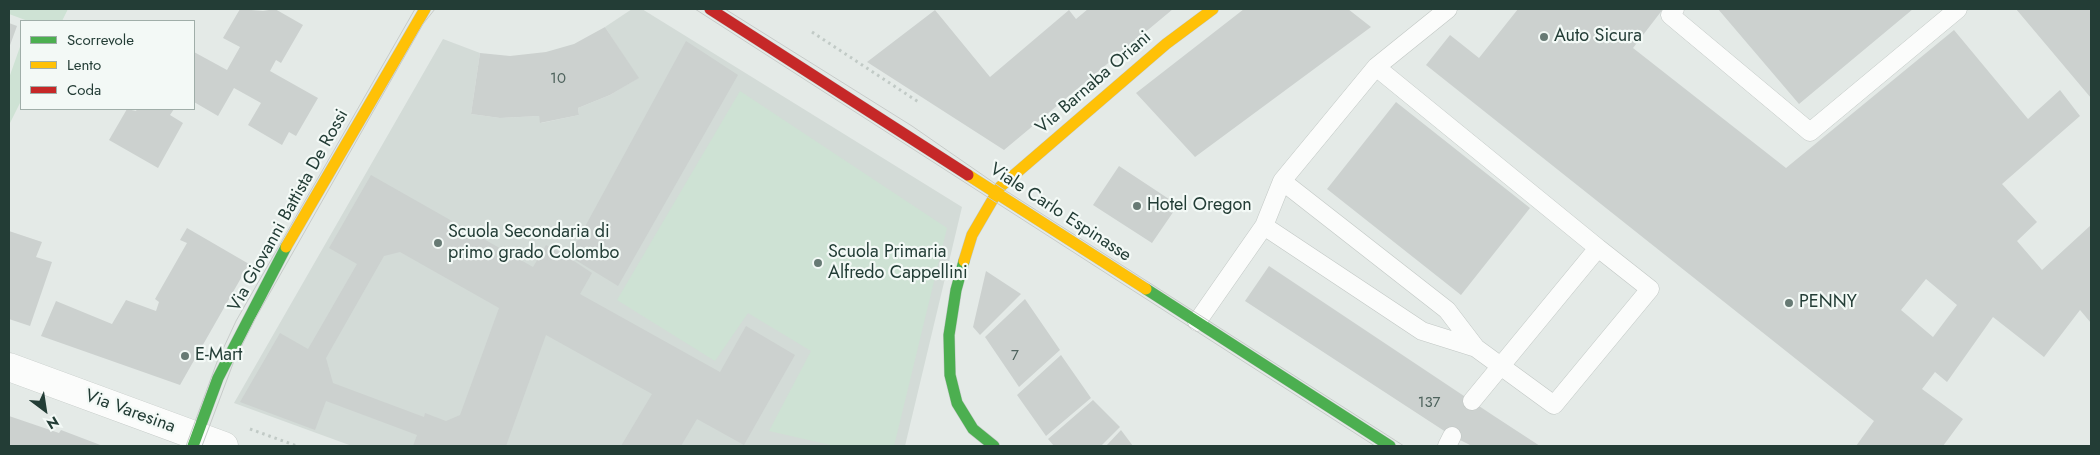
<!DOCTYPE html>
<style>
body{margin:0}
#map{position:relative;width:2100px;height:455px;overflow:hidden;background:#e4eae7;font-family:Jost,sans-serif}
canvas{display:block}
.frame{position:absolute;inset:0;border:10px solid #233d36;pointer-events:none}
.legend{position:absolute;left:20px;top:20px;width:175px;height:90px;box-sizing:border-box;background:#f3f9f6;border:1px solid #a0aea9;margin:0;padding:6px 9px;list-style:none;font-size:15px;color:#233d36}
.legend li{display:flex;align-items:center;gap:10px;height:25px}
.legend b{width:25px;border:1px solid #a0aea9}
.north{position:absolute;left:20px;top:385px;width:50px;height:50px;-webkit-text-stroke:4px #f3f9f6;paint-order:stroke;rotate:149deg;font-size:14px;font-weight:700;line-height:20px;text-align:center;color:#233d36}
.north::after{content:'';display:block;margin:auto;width:18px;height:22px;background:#233d36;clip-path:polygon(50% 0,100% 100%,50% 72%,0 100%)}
</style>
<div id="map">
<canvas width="2100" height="455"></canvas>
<div class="frame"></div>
<ul class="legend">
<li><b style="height:6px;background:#4caf50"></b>Scorrevole</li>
<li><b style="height:6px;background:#ffc107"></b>Lento</li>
<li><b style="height:6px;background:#c62828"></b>Coda</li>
</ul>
<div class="north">N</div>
</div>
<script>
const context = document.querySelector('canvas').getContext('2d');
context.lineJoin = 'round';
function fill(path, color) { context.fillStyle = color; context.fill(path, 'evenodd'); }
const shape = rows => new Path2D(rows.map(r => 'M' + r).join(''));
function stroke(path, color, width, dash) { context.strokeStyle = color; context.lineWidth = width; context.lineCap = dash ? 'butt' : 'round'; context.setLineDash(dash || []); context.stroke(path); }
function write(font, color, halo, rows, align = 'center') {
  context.font = font + ' Jost,sans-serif'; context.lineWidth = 4.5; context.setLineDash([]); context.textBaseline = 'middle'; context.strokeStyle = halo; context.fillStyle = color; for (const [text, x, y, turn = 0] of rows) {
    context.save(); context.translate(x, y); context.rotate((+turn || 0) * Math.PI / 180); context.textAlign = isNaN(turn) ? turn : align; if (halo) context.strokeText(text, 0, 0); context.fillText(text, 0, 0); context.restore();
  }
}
fill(shape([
 [632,9,642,9,962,207,905,446,352,446,234,403,443,39,480,53,471,114,500,118,539,116,541,123,579,115,578,108,610,95,638,78,605,27]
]), '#d3dbd7');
fill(shape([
 [9,9,68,9,62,21,28,21,9,14],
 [21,44,21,101,9,125,9,78],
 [740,91,947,228,894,446,835,446,769,431,811,351,748,313,715,361,617,300]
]), '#cee2d4');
fill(shape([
 [240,9,263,11,275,9,303,25,281,63,276,60,270,71,318,98,296,136,289,132,282,145,248,125,261,103,234,88,218,116,194,102,194,52,227,70,240,47,223,38],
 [1088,9,1173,9,1004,150,867,62,935,10,990,77,1069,10,1076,19],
 [1244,9,1348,9,1371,27,1195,157,1136,93],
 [1518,9,1663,9,1633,48,1786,168,1954,30,2028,119,2060,90,2080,116,2002,184,2037,222,2017,241,2042,270,2091,225,2091,323,2080,310,2044,357,1993,317,1947,382,1935,372,1922,389,1963,419,1943,446,1856,446,1874,421,1426,65,1450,35,1479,58],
 [1926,279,1957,305,1933,337,1901,310],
 [1718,9,1913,9,1799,104],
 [2016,9,2091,9,2091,98],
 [9,23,17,26,9,48],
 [605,27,639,78,610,95,578,108,579,115,540,123,539,116,500,118,471,114,480,53,510,56,546,52,574,44],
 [686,41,738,75,618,286,569,256],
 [1396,102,1530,208,1461,295,1327,189],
 [127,109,136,111,137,109,174,109,170,115,183,123,158,168,109,140],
 [1119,166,1178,205,1152,243,1093,205],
 [371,175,533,267,546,245,565,255,592,273,580,294,720,372,746,326,795,355,744,445,697,419,681,446,621,446,652,394,546,335,506,446,413,446,417,435,326,401,315,430,240,402,280,333,308,349,357,264,329,248],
 [400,252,499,308,460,415,446,421,425,413,424,417,333,383,326,358,384,256],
 [187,228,249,264,180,385,41,336,56,301,112,324,126,300,156,311,159,302,155,299,187,243,180,240],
 [9,231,42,242,36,257,52,262,30,326,9,319],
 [1269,266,1494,416,1540,446,1472,446,1452,436,1245,301],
 [986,271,1021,294,980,335,973,327],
 [1025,299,1060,350,1019,387,985,337],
 [1061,355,1091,398,1046,436,1017,395],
 [1093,400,1120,427,1101,446,1054,446,1048,439],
 [9,416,59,433,61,430,103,446,9,446],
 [1121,430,1133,446,1106,446]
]), '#ccd1cf');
const lane = shape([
 [1448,9,1376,67,1282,181,1447,310,1476,348,1554,405,1650,289,1598,248],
 [1675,9,1670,15,1810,132,1958,9],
 [1376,67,1598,248,1472,401],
 [1282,181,1264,226,1422,331,1476,348],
 [1197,322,1264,226],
 [1447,446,1452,436]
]);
const street = shape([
 [9,367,224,446]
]);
const fast = shape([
 [964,261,956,290,949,335,950,375,957,403,973,429,994,446],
 [1146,289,1390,446],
 [193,446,218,378,286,247]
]);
const slow = shape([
 [968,175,1146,289],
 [286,247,425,9],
 [964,261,972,235,1000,187,1166,44,1213,9]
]);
const jam = shape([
 [710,9,968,175]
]);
stroke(lane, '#c1c7c4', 19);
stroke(street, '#c1c7c4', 29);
stroke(fast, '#c0c7c4', 12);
stroke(slow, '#c0c7c4', 12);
stroke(jam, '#c0c7c4', 12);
stroke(shape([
 [812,32,920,103],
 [250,429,297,446]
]), '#c1cac6', 3, [2.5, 4]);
stroke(lane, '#fbfcfb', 18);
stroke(street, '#fbfcfb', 28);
stroke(fast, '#4caf50', 11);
stroke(slow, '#ffc107', 11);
stroke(jam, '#c62828', 11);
stroke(shape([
 [695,9,1375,446],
 [725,9,912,126,1000,187,1404,446],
 [186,446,217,362,236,321,415,9],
 [202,446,234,361,255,319,423,24,435,9]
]), '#c7cbc9', 1);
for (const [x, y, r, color] of [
 [1544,37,5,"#677a74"],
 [1137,206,5,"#677a74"],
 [438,243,5,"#677a74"],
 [818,263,5,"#677a74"],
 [1789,303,5,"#677a74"],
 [185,356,5,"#677a74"]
]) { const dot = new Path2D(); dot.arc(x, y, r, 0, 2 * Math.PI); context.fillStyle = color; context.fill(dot); stroke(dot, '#f3f9f6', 2); }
write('15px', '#4e635d', null, [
 ["10",558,79],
 ["7",1015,356],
 ["137",1429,403]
]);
write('18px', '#233d36', '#f3f9f6', [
 ["Auto Sicura",1554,37],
 ["Hotel Oregon",1147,206],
 ["Scuola Secondaria di",448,233],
 ["primo grado Colombo",448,254],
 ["Scuola Primaria",828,253],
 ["Alfredo Cappellini",828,274],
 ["PENNY",1799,303],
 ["E-Mart",195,356]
], 'left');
write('18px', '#233d36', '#f3f9f6', [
 ["Via Barnaba Oriani",1094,83,-41],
 ["Via Giovanni Battista De Rossi",289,211,-61],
 ["Viale Carlo Espinasse",1060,213,33],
 ["Via Varesina",130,412,20]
]);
</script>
